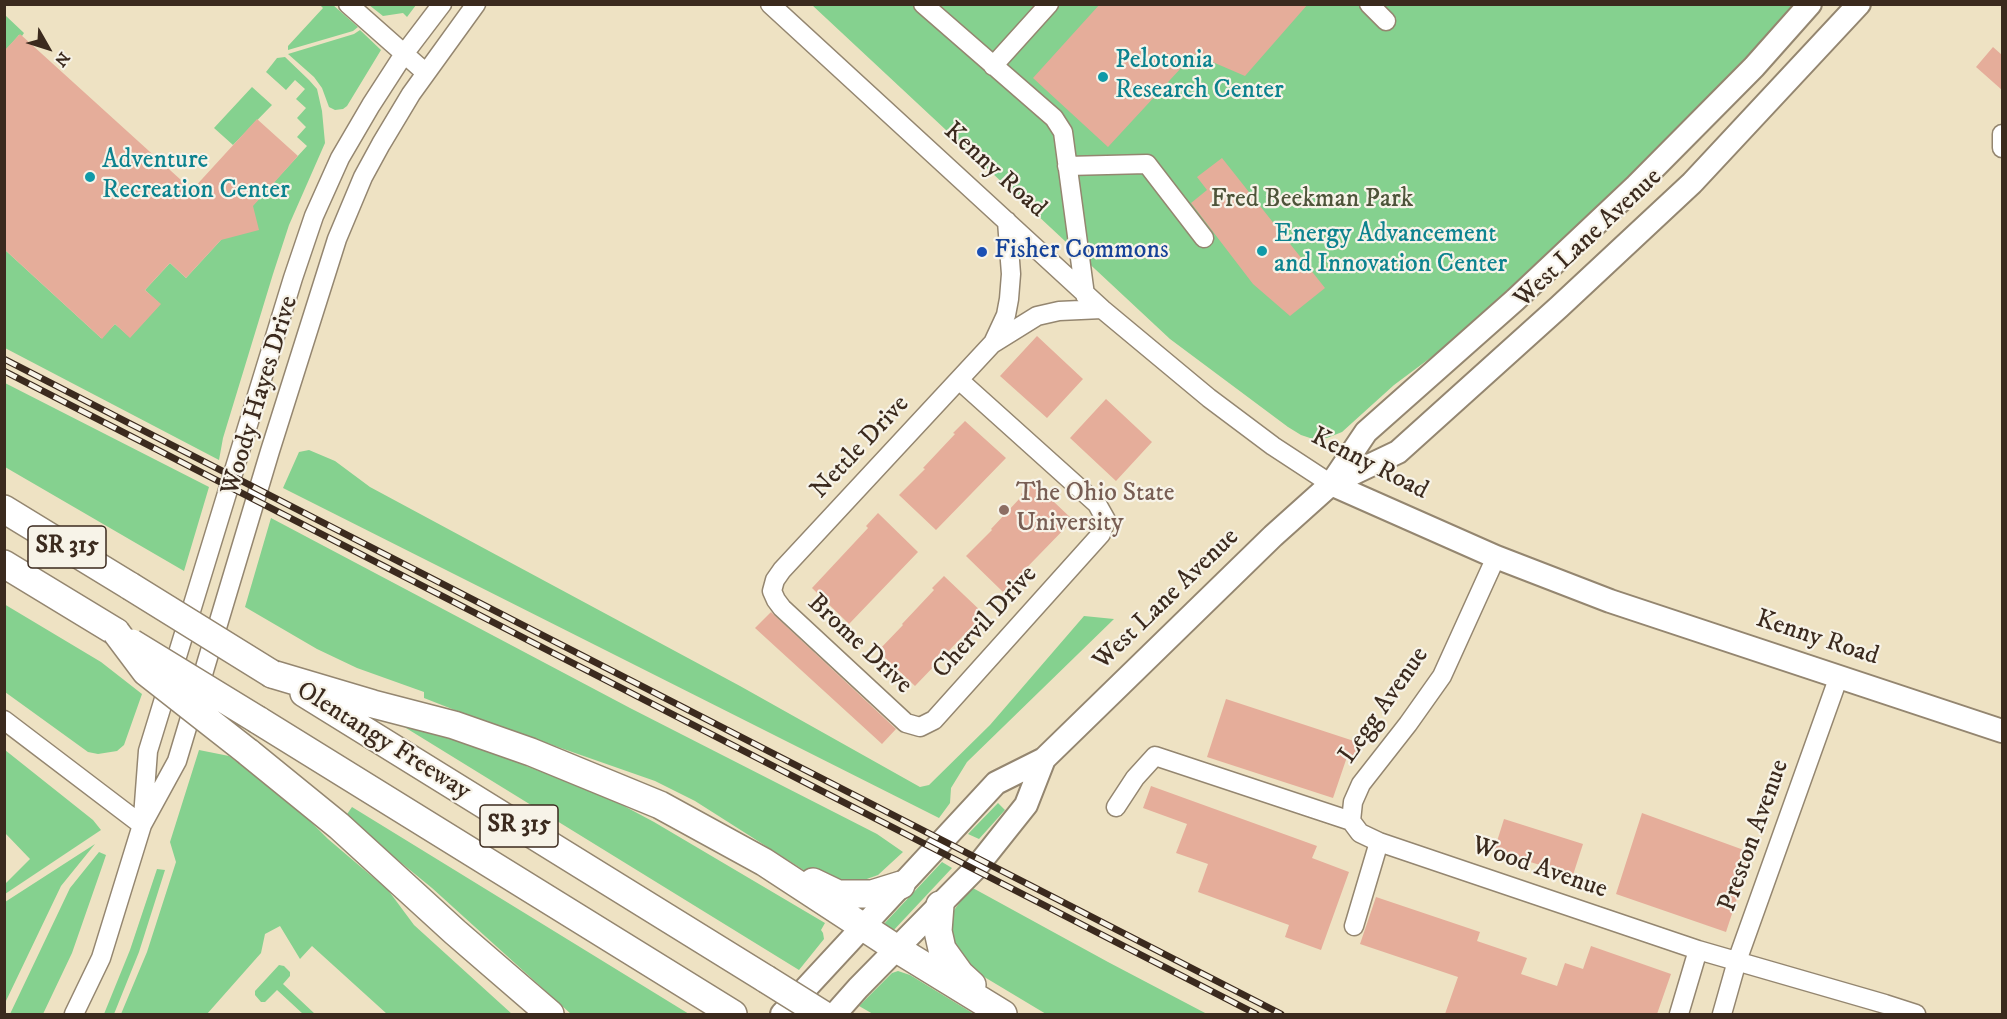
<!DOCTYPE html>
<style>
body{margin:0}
#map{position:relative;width:2007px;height:1019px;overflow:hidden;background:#eee2c3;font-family:"IM FELL DW Pica",serif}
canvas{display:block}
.frame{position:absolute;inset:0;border:6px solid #3b2a1e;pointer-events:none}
.north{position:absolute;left:18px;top:18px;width:60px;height:60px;-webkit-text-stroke:4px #f7f3e8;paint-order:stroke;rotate:129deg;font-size:16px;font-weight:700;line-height:24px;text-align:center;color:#3b2a1e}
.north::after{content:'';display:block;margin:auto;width:21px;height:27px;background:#3b2a1e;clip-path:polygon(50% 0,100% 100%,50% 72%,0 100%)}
</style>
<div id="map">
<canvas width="2007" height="1019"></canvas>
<div class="frame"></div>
<div class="north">N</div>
</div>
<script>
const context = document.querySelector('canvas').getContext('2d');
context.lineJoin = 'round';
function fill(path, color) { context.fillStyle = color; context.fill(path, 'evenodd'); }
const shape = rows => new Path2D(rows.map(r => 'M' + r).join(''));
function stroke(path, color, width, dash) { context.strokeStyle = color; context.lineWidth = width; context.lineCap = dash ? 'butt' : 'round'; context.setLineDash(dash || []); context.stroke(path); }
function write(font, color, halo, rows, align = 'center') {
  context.font = font + ' "IM FELL DW Pica",serif'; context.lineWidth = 4.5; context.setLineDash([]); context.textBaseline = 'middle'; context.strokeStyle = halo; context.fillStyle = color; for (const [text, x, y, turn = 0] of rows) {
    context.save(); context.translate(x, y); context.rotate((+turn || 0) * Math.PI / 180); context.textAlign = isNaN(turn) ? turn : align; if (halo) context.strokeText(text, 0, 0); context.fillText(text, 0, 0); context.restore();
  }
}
fill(shape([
 [320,5,333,5,358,27,353,31,288,50,288,46,323,8],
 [369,5,416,5,407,17,403,13,383,16],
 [812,5,1793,5,1753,50,1651,154,1597,208,1499,299,1445,347,1394,385,1342,432,1327,438,1313,439,1301,435,1288,427,1170,339],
 [5,15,24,33,22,36,19,35,5,51],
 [360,30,381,50,347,106,343,109,335,110,329,107,322,88,314,77,288,54,354,34],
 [285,57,309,80,317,89,322,111,325,143,289,225,273,274,223,438,219,460,5,348,4,249,101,338,115,324,130,337,160,304,145,290,170,263,186,278,307,146,297,137,306,127,297,118,306,108,296,99,305,89,295,80,286,90,266,72,277,58],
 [252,87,272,105,233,145,214,128],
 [5,383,209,487,184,571,5,467],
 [309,450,335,461,370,487,740,686,920,787,929,785,990,725,1084,616,1114,619,967,762,951,788,950,803,939,818,283,488,299,452],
 [271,518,630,708,877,834,903,852,878,875,864,880,824,883,695,801,655,781,475,718,424,698,424,692,357,668,317,649,245,607],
 [4,604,101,662,142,694,124,745,117,751,98,754,88,752,5,692],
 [393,720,436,731,609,798,654,822,825,923,821,930,823,933,824,939,799,970],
 [5,750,93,820,101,830,5,894,5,884,30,859,5,833],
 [199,750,229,756,294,805,328,839,388,890,414,925,512,1014,387,1014,312,946,300,959,280,926,265,934,261,953,207,1014,121,1014,147,952,176,862,170,842],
 [998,803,1005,810,979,839,968,834],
 [352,807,689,1014,571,1014,432,888,345,817],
 [95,844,61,886,5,1003,5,902],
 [99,852,106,855,103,864,72,953,43,1014,10,1014,70,888],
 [942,862,952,868,892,932,882,926],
 [157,869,165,870,139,952,114,1014,104,1014,130,950],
 [971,887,1108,962,1207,1014,1046,1014,971,969,951,947,949,917],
 [279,965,284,966,290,972,290,976,283,984,315,1014,303,1014,277,990,265,1002,261,1002,255,995,255,991],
 [898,971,910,975,974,1014,873,1014,859,1006,892,973]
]), '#85d18f');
fill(shape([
 [1100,4,1308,4,1245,76,1194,54,1108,147,1033,78],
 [20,34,192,190,257,119,298,156,253,206,259,230,221,240,186,278,170,263,145,290,161,304,130,338,115,324,102,339,4,249,4,51],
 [1993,47,2002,55,2002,90,1976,67],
 [1222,158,1325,288,1290,316,1253,284,1191,203,1207,190,1197,177],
 [1037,336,1083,379,1047,418,1000,376],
 [1106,399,1152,442,1116,481,1070,438],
 [965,421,1006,458,936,530,899,495,925,469,923,468,955,434,953,433],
 [1033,482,1073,520,1003,592,966,556,992,530,991,529,1022,496,1021,494],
 [878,513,918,552,849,624,812,588,868,528,866,526],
 [944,576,984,614,915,686,878,651,903,625,902,624,934,590,932,588],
 [771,612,896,729,882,744,755,628],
 [1226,699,1360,743,1356,757,1348,754,1333,798,1207,757],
 [1151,786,1317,846,1312,858,1349,872,1321,950,1285,937,1289,925,1198,892,1208,864,1176,853,1187,824,1143,808],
 [1642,813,1752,853,1726,932,1616,894],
 [1504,819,1583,844,1573,875,1494,851],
 [1376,897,1480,932,1477,941,1527,958,1521,974,1557,986,1565,963,1583,969,1591,946,1671,974,1657,1014,1445,1014,1458,977,1360,944]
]), '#e5ad9a');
const minor = shape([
 [348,4,426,73],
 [770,4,1102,309,1209,398,1273,446,1331,484],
 [923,4,1054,118,1063,132,1085,295],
 [1369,4,1386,21],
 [993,66,1049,4],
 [2002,134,2002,148],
 [1067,166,1147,164,1204,238],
 [993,343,1006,315,1009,299,1011,274,1007,221],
 [959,380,1097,504,1106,520,1101,534,934,720,920,727,906,723,782,608,776,600,772,591,775,580,782,570,992,344,1037,316,1059,311,1102,309],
 [4,720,142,825],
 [1116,807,1135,778,1155,756,1351,821,1360,833,1379,842,1698,950,1885,1004,1916,1014],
 [143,817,148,751,293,278,314,216,340,158,371,105,404,54,442,4],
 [1351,821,1353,802,1361,784,1408,724,1442,676,1496,557],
 [1354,926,1379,842],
 [74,1014,101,958,142,825,177,761,270,451,337,239,363,177,381,144,411,94,476,4],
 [1679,1014,1698,950],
 [1722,1014,1737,961,1839,676]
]);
const major = shape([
 [1333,483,1398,452,1559,307,1692,183,1859,4],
 [1331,484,1496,557,1610,601,2002,731],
 [782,1014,996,783,1044,759,1273,536,1331,484,1366,432,1515,300,1636,186,1754,67,1810,4],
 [835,1014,858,988,975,869,1026,805,1044,759]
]);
const highway = shape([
 [4,509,130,586],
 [4,564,116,632],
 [272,674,373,704,454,725,531,752,660,805,764,862,897,949,1003,1014],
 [304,693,766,979],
 [258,720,733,1014],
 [248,752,339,826,455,932,550,1014],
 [813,882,838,894,872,894,901,885],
 [940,905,938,931,942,949,960,974,972,985]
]);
stroke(minor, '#948670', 21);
stroke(major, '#948670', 26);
stroke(highway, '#948670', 30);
stroke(minor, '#fff', 18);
stroke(major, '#fff', 22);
stroke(highway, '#fff', 27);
const rail = shape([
 [4,359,1281,1014],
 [4,371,1256,1014]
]);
stroke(rail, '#3b2a1e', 7);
stroke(rail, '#f7f3e8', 4.5, [14]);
const highwayBridge = shape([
 [130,586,272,674],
 [116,632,146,672,248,752],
 [132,643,258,720],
 [766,979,822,1014]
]);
stroke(highwayBridge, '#948670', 30, []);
stroke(highwayBridge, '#fff', 27);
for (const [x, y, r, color] of [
 [1103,77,6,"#0f9aa8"],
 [90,177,6,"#0f9aa8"],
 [1262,251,6,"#0f9aa8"],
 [982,252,6,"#1a4fb4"],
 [1004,510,6,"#8d6e63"]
]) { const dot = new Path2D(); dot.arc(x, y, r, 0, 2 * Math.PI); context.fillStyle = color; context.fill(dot); stroke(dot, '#f7f3e8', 2); }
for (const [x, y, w] of [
 [67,547,78],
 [519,826,78]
]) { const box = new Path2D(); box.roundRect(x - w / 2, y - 21, w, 42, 4.5); context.fillStyle = '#f7f3e8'; context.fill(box); stroke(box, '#3b2a1e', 1.5); }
write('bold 24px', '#3b2a1e', null, [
 ["SR 315",67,547],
 ["SR 315",519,826]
]);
write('26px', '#0d838f', '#f7f3e8', [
 ["Pelotonia",1115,62],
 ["Research Center",1115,92],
 ["Adventure",102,162],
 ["Recreation Center",102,192],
 ["Energy Advancement",1274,236],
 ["and Innovation Center",1274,266]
], 'left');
write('26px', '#3b2a1e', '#f7f3e8', [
 ["Kenny Road",994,171,42],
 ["West Lane Avenue",1589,239,-43],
 ["Woody Hayes Drive",261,396,-73],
 ["Nettle Drive",861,448,-47],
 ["Kenny Road",1369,465,27],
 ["West Lane Avenue",1167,600,-44],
 ["Chervil Drive",986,623,-48],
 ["Kenny Road",1817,639,18],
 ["Brome Drive",859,645,43],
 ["Legg Avenue",1385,706,-55],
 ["Olentangy Freeway",383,742,32],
 ["Preston Avenue",1755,836,-70],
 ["Wood Avenue",1539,869,19]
]);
write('26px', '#4e543a', '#f7f3e8', [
 ["Fred Beekman Park",1312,201]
]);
write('26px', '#164399', '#f7f3e8', [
 ["Fisher Commons",994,252]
], 'left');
write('26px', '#785e54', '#f7f3e8', [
 ["The Ohio State",1016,495],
 ["University",1016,525]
], 'left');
</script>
